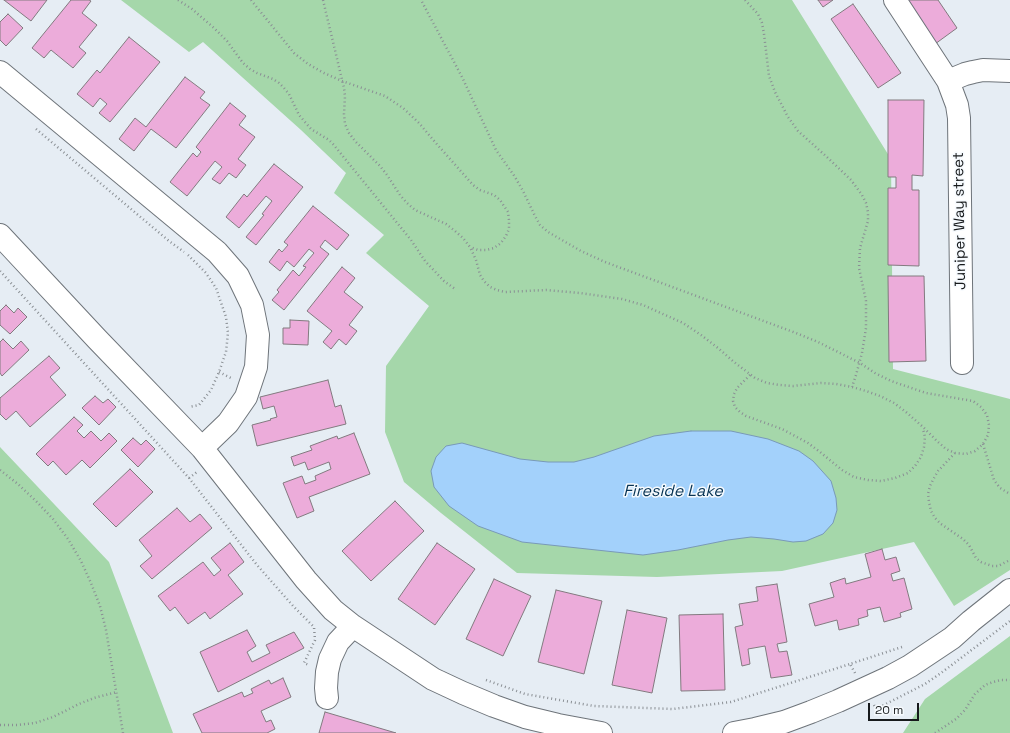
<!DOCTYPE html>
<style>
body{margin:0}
#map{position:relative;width:1010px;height:733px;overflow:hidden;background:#e6edf4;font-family:"Space Grotesk",sans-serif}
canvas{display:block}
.scale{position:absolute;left:868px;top:703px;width:51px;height:18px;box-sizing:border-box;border:2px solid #171a1c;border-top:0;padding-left:5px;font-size:12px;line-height:14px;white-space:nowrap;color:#171a1c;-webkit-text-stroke:3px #f6fafe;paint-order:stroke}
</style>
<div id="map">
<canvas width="1010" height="733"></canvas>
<div class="scale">20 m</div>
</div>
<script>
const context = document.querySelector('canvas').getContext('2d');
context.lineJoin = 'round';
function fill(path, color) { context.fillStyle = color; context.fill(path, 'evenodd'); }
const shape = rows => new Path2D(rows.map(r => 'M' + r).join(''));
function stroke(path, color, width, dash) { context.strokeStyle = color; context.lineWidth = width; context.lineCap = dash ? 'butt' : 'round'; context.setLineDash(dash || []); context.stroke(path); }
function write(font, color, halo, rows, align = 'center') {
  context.font = font + ' "Space Grotesk",sans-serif'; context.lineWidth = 3; context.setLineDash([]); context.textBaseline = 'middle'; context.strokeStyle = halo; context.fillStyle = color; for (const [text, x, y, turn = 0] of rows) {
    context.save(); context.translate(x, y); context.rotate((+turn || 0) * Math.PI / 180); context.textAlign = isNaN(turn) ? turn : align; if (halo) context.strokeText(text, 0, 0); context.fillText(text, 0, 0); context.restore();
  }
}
fill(shape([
 [121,0,792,0,891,159,893,369,1010,399,1010,570,954,606,914,542,782,571,657,577,517,573,441,513,404,482,385,432,386,366,429,306,366,253,384,235,334,193,346,173,301,130,203,42,189,52],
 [0,447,109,562,173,733,0,733],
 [1010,636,1010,733,903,733,925,699]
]), '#a5d7aa');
const water = shape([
 [691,431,731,431,768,439,799,451,813,461,831,481,836,498,837,510,833,523,823,534,806,541,793,542,774,539,751,537,728,540,678,550,643,555,522,542,478,526,449,506,434,487,431,471,436,457,446,446,462,443,520,459,548,462,574,462,594,457,654,436,691,431]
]);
fill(water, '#a3d1fb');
stroke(water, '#799ab8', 1);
const building = shape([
 [4,0,47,0,31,21,4,0],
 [71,0,89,0,91,1,82,13,97,25,79,47,86,53,73,68,51,50,44,58,32,48,71,0],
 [818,0,833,0,823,7,818,0],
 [904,0,938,0,957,28,935,44,904,0],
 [853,4,901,73,878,88,831,19,853,4],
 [8,14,23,28,6,46,0,40,0,22,8,14],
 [129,37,160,62,110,122,99,113,107,104,100,98,93,107,77,94,97,70,100,73,129,37],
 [185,77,205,92,200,98,210,105,176,148,151,129,134,151,119,139,135,118,146,127,185,77],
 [888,100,924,100,923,176,912,175,912,190,919,190,919,266,888,265,888,188,896,188,896,177,888,177,888,100],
 [230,103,246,116,239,125,255,137,238,159,246,165,236,178,229,173,220,184,212,179,222,167,215,161,187,196,170,182,193,153,197,157,201,152,196,147,230,103],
 [274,164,303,187,256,245,246,237,264,215,262,214,272,201,266,196,239,228,226,217,244,194,247,197,274,164],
 [313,206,349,235,337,250,325,240,320,247,329,254,284,310,272,300,279,292,277,290,293,270,299,276,306,267,303,266,314,253,309,249,294,267,287,261,280,271,269,262,279,249,282,252,288,245,284,242,313,206],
 [342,267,355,278,344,292,363,307,349,325,357,331,346,345,339,339,331,349,323,342,332,331,307,311,342,267],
 [888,276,924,276,926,361,889,362,888,276],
 [6,305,14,313,18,308,27,317,10,334,0,325,0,311,6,305],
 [290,320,309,321,308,345,283,344,283,328,290,328,290,320],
 [3,339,13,349,21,341,29,350,2,376,0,373,0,342,3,339],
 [49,356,60,368,50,377,66,395,30,427,16,411,6,420,0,414,0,398,49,356],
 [328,380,335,407,341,405,346,424,257,446,252,425,271,420,270,419,277,417,274,406,263,409,260,397,328,380],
 [95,396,103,403,108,399,116,407,99,425,82,408,95,396],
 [74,417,83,425,77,431,84,438,91,431,101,441,109,433,117,441,90,468,82,460,66,475,53,461,48,466,36,454,74,417],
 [354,433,370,474,309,497,314,511,297,518,283,483,302,476,305,484,316,480,315,476,331,469,329,462,308,470,305,462,294,466,291,457,312,450,310,446,337,436,338,439,354,433],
 [133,438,141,445,146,440,155,449,138,467,121,450,133,438],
 [130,469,153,492,116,527,93,504,130,469],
 [395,501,424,531,371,581,342,551,395,501],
 [177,508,190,522,200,514,212,528,152,579,140,566,152,556,139,540,177,508],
 [230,543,244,562,228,575,243,594,210,619,205,612,188,624,175,607,170,611,158,596,203,562,214,576,221,570,211,558,230,543],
 [437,543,475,569,435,625,398,599,437,543],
 [882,549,885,560,896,557,900,571,891,574,893,581,904,578,912,609,900,613,901,617,884,622,880,607,867,610,868,616,858,619,859,625,839,630,837,620,815,626,809,604,834,597,830,583,845,578,846,584,871,577,865,554,882,549],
 [494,579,531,596,503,656,466,639,494,579],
 [777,584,787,642,777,644,779,652,787,651,792,675,771,678,765,646,748,649,750,664,742,666,735,627,743,625,739,604,758,601,756,587,777,584],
 [556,590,602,601,584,674,538,662,556,590],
 [627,610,667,618,652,693,612,685,627,610],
 [723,614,725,690,681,691,679,615,723,614],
 [247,630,256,646,247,652,252,662,270,653,266,645,294,632,304,648,218,692,200,652,247,630],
 [283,678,291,697,261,711,266,722,271,720,275,729,267,733,202,733,193,714,242,692,244,697,253,693,251,689,269,680,271,684,283,678],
 [325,712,396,733,319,733,325,712]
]);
fill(building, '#ecacda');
stroke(building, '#827a7f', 1);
const minor = shape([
 [895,0,948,81,957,105,959,118,962,363],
 [0,72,217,252,238,276,252,305,258,335,256,367,246,397,228,423,202,448],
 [948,81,965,74,973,72,983,70,1010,71],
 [0,235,97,339,202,448,306,580,333,610,353,626,433,679,463,693,494,706,525,717,558,725,601,733],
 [327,698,326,688,327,672,330,659,338,642,353,626],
 [734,733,755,729,784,722,811,712,838,701,888,678,910,666,952,638,971,621,1010,590]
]);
stroke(minor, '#6e747a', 24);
stroke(shape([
 [178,0,192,9,214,28,227,41,243,63,250,69,257,73,273,79,279,83,284,88,289,94,299,115,311,129,329,140,333,144,411,240,425,261,444,281,455,289],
 [251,0,294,53,308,64,324,73,342,81,385,96,403,108,419,123,435,142,473,185,480,190,494,195,500,200,508,212,509,220,509,229,506,236,501,243,494,248,486,250,478,250,470,247],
 [323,0,344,88,345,96,344,114,345,124,349,133,355,141,380,166,387,175,400,195,407,203,415,210,446,224,455,231,463,238,470,247,476,260,480,275,484,281,490,287,497,290,505,292,546,290,580,293,622,299,643,305,683,323,701,335,718,348,734,362,755,378,767,383,780,385,793,386,821,383,836,384,852,387,866,391,880,396,894,403,906,412,923,427,938,442,946,449,955,453,966,454,975,451,983,444,988,435,989,425,987,415,981,407,973,401,926,393,891,381,875,373,860,363,818,342,796,333,605,262,581,251,548,232,540,225,535,216,523,191,515,177,496,150,462,77,421,0],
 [745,0,758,14,762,23,764,34,769,76,775,92,788,117,798,131,828,158,851,180,862,195,866,203,868,212,868,221,860,248,859,268,866,301,866,328,862,353,856,375,852,387],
 [36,129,169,241,184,252],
 [188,255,206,273,216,288,226,317,228,333,226,352,219,372,211,390,199,405,189,407],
 [0,271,189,478,257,565,294,607,314,627,315,640,304,663,309,665],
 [219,372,233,379],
 [750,375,737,388,734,394,733,401,735,407,740,412,746,416,782,429,808,443,820,452,842,470,854,477,868,480,881,481,895,478,908,473,915,466,921,457,924,447,925,437,923,429],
 [983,444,994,480,1000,488,1010,494],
 [955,453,938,471,934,478,930,486,928,494,929,502,931,511,935,518,941,524,963,539,969,545,976,558,981,562,992,566,998,566,1010,560],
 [0,470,18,484,36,501,53,519,68,539,81,561,91,583,100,606,106,630,123,733],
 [189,478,197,472],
 [855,673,850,664,902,647],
 [486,680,525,694,594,706,673,709,731,702,850,664],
 [874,705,876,709,925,684,941,673,957,661,1010,621],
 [0,725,17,725,35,723,53,717,79,704,94,698,117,692],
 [935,733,956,719,965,710,975,694,985,685,993,682,1001,680,1010,680]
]), '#8a8f94', 2.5, [1, 3]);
stroke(minor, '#fff', 22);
write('15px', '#171a1c', '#f6fafe', [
 ["Juniper Way street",960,221,-91]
]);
write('italic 16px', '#073455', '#f6fafe', [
 ["Fireside Lake",673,492]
]);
</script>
